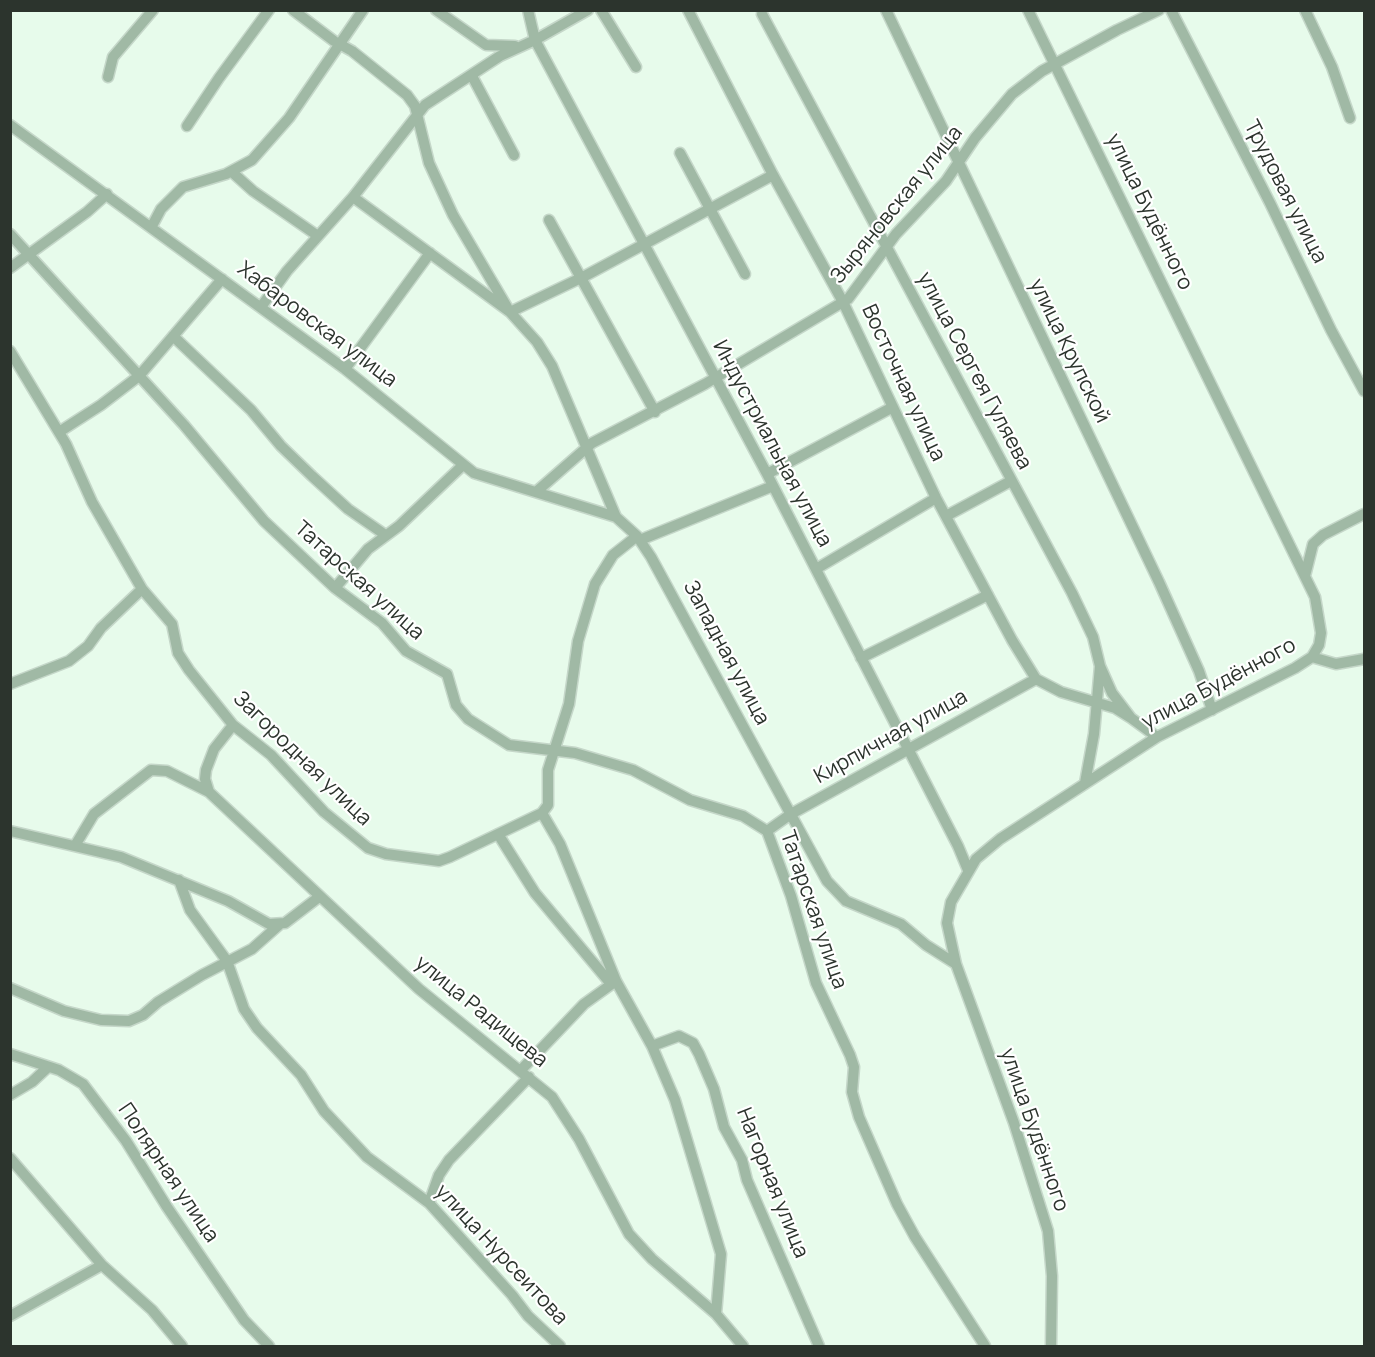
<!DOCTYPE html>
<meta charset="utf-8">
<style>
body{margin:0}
#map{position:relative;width:1375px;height:1357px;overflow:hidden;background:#e7fbeb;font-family:Manrope,sans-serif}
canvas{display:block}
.frame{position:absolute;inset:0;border:12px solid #2c342d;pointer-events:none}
</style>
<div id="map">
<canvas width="1375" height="1357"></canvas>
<div class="frame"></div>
</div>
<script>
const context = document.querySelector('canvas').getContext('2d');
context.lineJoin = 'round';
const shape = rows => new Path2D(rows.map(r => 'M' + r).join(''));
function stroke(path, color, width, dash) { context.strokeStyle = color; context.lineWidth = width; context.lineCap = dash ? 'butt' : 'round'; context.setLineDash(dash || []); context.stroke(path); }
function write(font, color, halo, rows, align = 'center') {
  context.font = font + ' Manrope,sans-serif'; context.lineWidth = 4.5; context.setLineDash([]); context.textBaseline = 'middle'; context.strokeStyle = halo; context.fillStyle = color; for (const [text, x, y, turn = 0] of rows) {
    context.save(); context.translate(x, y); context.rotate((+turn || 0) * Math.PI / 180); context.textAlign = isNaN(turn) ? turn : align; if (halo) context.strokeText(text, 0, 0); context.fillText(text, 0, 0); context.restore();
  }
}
const minor = shape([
 [293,10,334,41,352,51,407,95,415,106,429,163,453,215,507,307],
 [436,10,486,45,515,46],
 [528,10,535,40,767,474,958,846,968,870],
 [601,10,636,67],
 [688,10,773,175,843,302,936,498,1012,640,1036,679,1061,692,1115,708,1131,718],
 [886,10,1159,582,1199,671,1212,710],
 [1028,10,1315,597,1321,633,1319,645,1312,657,1295,668,1157,737,1000,839,976,859,951,902,947,923,956,964,1014,1123,1048,1231,1052,1276,1051,1346],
 [1171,10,1270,203,1331,330,1364,391],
 [1305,10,1332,67,1350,118],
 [762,14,1072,593,1093,637,1100,666,1112,693,1131,718,1157,737],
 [472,76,514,155],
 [108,77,113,57,153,10],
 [10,125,345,369,474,473,616,517],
 [187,126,219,78,269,10],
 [680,153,745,274],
 [232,172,253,191,318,236],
 [353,197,510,312,537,342,552,366,616,517,637,536,651,557,827,881,846,901,901,924,926,945,956,964],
 [549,220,655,412],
 [152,226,161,209,183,187,226,174,252,160,289,118,363,10],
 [10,234,184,425,264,521,335,588,382,623,406,651,447,674,456,705,468,719,509,745,575,753,633,770,690,800,743,816,767,831,791,896,816,983,850,1055,854,1067,852,1092,859,1117,897,1204,915,1237,985,1346],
 [10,268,87,212,107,194],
 [261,307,287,271,353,197,425,105,500,56,535,40,588,10],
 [510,312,583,277,773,175],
 [173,336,251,410,281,446,312,476,348,509,384,534],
 [10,351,66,444,92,502,142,589,172,624,178,653,189,670,233,725,271,755,324,812,368,848,386,854,439,861,450,857,542,813,548,805,548,770,569,704,578,641,595,584,613,555,637,536],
 [345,369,430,253],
 [59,432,101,405,139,376,222,279],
 [767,474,893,407],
 [536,492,592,443,705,384,848,299,896,234,946,181,975,138,1012,94,1042,71,1117,30,1159,10],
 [948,515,1011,481],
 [640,540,773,486],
 [816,569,936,498],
 [1305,576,1313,544,1323,535,1364,514],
 [335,588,368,549,399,526,463,465],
 [1312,657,1336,664,1364,659],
 [861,658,988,595],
 [10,684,69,661,88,646,101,628,142,589],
 [233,725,214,749,206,770,205,779,209,792,419,989,552,1097,579,1139,629,1234,652,1259,716,1314,743,1346],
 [1085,783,1094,734,1100,666],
 [542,813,560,844,616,981,652,1046,675,1100,721,1254,716,1314],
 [10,831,121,857,228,901,269,924,285,923,319,897],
 [767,831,791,814,1036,679],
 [498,834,535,893,611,984],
 [76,844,94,814,151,770,167,771,209,792],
 [179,880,190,910,227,961,244,1009,257,1028,301,1075,324,1111,367,1157,429,1203,512,1295,528,1316,560,1346],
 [10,988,64,1011,101,1020,129,1021,143,1015,158,1002,202,975,252,949,279,925],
 [652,1046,679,1036,693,1043,699,1054,714,1089,724,1127,742,1160,747,1180,819,1346],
 [10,1054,59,1070,83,1084,126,1141,167,1207,244,1320,269,1346],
 [521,1070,584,1004,616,981],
 [10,1095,32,1082,47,1068],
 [10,1158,102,1265,152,1310,182,1346],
 [429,1203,439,1175,449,1160,529,1077],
 [10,1316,102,1265]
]);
stroke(minor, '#c5d7c9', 13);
stroke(minor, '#a0b9a5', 10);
write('21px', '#2c342d', '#fff', [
 ["Трудовая улица",1285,192,63],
 ["Зыряновская улица",897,205,-51],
 ["улица Будённого",1149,212,64],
 ["Хабаровская улица",317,325,37],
 ["улица Крупской",1069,351,64],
 ["улица Сергея Гуляева",974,371,62],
 ["Восточная улица",903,383,65],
 ["Индустриальная улица",772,444,62],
 ["Татарская улица",359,581,42],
 ["Западная улица",726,653,62],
 ["улица Будённого",1219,684,-28],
 ["Кирпичная улица",891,737,-29],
 ["Загородная улица",302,759,44],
 ["Татарская улица",813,910,71],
 ["улица Радищева",481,1012,39],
 ["улица Будённого",1034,1130,71],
 ["Полярная улица",168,1173,56],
 ["Нагорная улица",772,1183,68],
 ["улица Нурсеитова",501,1255,47]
]);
</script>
